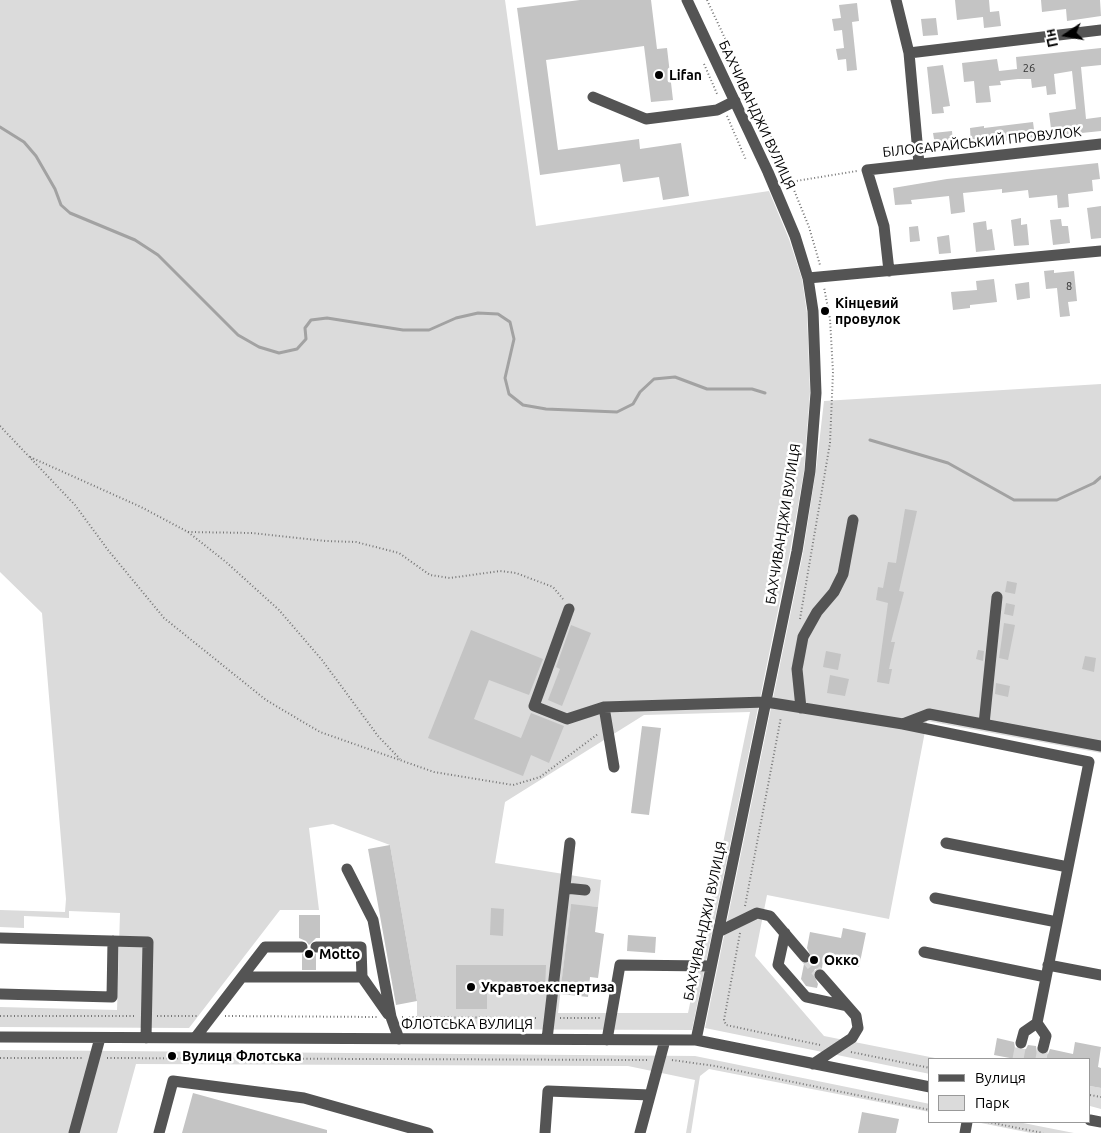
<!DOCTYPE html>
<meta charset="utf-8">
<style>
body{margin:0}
#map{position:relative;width:1101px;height:1133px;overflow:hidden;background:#fff;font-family:Ubuntu,sans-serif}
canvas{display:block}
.legend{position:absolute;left:928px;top:1058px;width:162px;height:65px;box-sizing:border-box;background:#fff;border:1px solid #999;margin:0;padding:6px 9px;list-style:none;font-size:15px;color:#000}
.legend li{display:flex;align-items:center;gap:10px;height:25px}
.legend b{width:25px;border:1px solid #999}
.north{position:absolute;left:1041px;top:10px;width:50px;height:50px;-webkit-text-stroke:4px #fff;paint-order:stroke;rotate:258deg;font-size:14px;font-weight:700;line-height:20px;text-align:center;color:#000}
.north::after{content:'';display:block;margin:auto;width:18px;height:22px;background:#000;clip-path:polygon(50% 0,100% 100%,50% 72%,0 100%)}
</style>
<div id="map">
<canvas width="1101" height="1133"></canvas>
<ul class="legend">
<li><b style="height:6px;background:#545454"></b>Вулиця</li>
<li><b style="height:14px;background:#dbdbdb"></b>Парк</li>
</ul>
<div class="north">Пн</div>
</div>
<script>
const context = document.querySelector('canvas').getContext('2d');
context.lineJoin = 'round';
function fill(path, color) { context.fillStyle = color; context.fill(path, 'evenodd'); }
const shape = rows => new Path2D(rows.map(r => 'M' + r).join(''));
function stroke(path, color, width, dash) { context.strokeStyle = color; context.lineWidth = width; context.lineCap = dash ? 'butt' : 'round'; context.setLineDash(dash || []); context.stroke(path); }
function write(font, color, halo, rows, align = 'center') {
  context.font = font + ' Ubuntu,sans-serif'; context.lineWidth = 5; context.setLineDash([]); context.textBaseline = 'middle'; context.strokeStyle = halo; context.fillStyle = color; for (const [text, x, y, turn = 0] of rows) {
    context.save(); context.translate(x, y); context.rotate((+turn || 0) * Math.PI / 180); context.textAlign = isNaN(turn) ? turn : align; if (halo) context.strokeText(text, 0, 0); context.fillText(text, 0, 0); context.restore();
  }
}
fill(shape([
 [0,0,505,0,536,226,769,191,789,239,802,279,807,313,810,392,804,471,790,552,692,1030,417,1029,417,1001,390,845,333,824,309,828,319,910,280,910,189,1028,0,1027,0,1007,117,1010,120,913,69,911,69,918,24,916,24,928,0,927,0,910,65,912,66,899,42,613,0,572],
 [750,712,688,1013,558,1013,571,905,598,907,601,880,495,863,505,802,644,715],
 [1101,384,1101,753,927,721,889,919,767,895,755,956,824,1036,940,1059,930,1059,930,1074,705,1028,803,553,816,470,824,401],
 [0,1050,695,1056,930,1104,930,1112,709,1069,700,1076,691,1133,686,1133,695,1080,628,1066,136,1064,117,1133,0,1133],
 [1090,1086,1101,1088,1101,1109,1090,1106],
 [976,1122,1018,1122,1074,1133,1031,1133]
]), '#dbdbdb');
stroke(shape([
 [0,127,24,142,36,156,55,189,61,205,70,213,135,240,158,255,238,335,259,347,279,353,297,349,306,339,305,328,311,320,327,318,403,330,429,330,456,318,478,313,498,314,510,322,514,339,505,378,509,394,523,405,546,409,617,412,633,404,640,392,654,379,675,377,707,389,752,389,765,393],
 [870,440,948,463,1014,500,1057,500,1094,483,1101,477]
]), '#a2a2a2', 3);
fill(shape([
 [580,0,651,0,657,49,667,48,673,100,651,102,644,46,546,60,558,150,639,139,640,149,681,143,689,196,663,200,659,177,623,182,620,164,540,175,517,8],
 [955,0,989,0,990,12,999,11,1001,26,984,28,983,17,957,20],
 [1041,0,1100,0,1101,16,1067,21,1066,9,1042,12],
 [857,3,859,21,852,22,857,70,847,71,846,59,838,60,836,49,844,48,842,30,834,31,832,19,841,18,839,5],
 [936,18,938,35,923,36,921,19],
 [1101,48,1101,65,1081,67,1086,119,1101,117,1101,131,1052,136,1049,113,1076,109,1072,71,1054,74,1056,94,1047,95,1046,86,1032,88,1031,79,1018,79,1000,81,1001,85,989,86,991,102,976,103,974,81,964,82,962,63,997,59,999,71,1017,69,1016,57],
 [943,65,950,106,943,107,944,113,932,114,927,67],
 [1033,122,1035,137,971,145,970,128,984,126,984,128],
 [952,131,953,143,935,145,933,133],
 [1098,163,1100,179,1092,180,1093,191,1068,194,1069,207,1058,208,1057,195,1029,198,1028,190,1002,193,1002,189,963,193,965,212,951,214,949,196,911,200,912,204,895,205,893,188,947,179],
 [1101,206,1101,238,1091,239,1087,208],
 [1021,218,1021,225,1027,224,1029,245,1014,246,1011,220],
 [1061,219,1062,226,1068,226,1070,243,1053,245,1050,220],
 [986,221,987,230,992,229,995,250,976,252,973,223],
 [918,226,920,241,910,242,909,227],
 [949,235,951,253,939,254,937,237],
 [1054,270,1054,273,1074,271,1077,301,1068,302,1070,316,1060,317,1057,288,1046,289,1044,271],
 [994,279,997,302,970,305,970,308,953,310,951,292,977,290,976,281],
 [1029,282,1030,298,1017,300,1015,284],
 [905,509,917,511,899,591,904,592,891,642,895,642,889,669,892,669,889,684,877,682,888,603,876,600,878,587,883,588,888,562,896,563],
 [1007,581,1017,583,1015,594,1005,592],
 [1006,603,1015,605,1013,616,1004,614],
 [1004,623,1015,625,1008,660,999,658],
 [571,625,591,633,562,706,548,700,560,669,556,667],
 [471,630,543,659,529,695,489,680,474,719,521,738,531,713,564,726,549,763,531,755,523,776,428,738],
 [978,650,984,651,983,661,976,659],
 [826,651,841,654,838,670,823,667],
 [1085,656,1096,658,1094,672,1082,669],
 [830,675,849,679,845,696,827,693],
 [996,683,1010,686,1008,697,995,694],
 [642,726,661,728,649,815,631,813],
 [390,845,417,1001,396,1005,368,849],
 [571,904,598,907,595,932,604,934,598,978,590,977,588,997,560,994],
 [491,908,504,909,503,936,490,935],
 [299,915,320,915,320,938,316,938,309,945,306,941,299,938],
 [843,928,866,933,859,967,823,960,822,968,815,969,813,973,818,984,817,988,806,986,801,979,804,964,809,963,812,959,807,948,810,932,841,938],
 [628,935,656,937,655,953,627,951],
 [309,949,316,954,316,970,302,970,302,954],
 [456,965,546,965,545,991,487,991,487,1009,456,1009],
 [997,1038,1014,1042,1015,1048,1020,1050,1026,1049,1028,1045,1036,1046,1037,1053,1042,1055,1048,1054,1050,1049,1073,1054,1075,1042,1101,1047,1098,1067,1101,1068,1101,1088,1090,1086,1090,1059,1015,1059,994,1055],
 [193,1093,327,1130,327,1133,182,1133],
 [862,1112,899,1119,896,1133,858,1133]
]), '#c4c4c4');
stroke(shape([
 [805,957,820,975],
 [1018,1059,1021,1043],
 [1041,1059,1043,1048]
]), '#d9d9d9', 11, [11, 5.5]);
stroke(shape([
 [707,0,781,158,809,227,820,265],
 [704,64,718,96],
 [727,116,746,160],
 [790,182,857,171],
 [0,426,75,505,108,550,164,618,266,700,320,732,434,772,513,785,540,777,598,734],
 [30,457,141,507,188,532,226,562,279,610,322,660,378,736,400,759],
 [188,532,252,533,326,541,356,542,399,553,430,575,450,578,500,571,516,573,553,587,563,599],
 [800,619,830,443,833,372,830,319,824,287],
 [745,906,781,717],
 [740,933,724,1020,726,1025,820,1045],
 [0,1016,135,1016],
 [157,1016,198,1016],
 [225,1016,378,1017],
 [402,1017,538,1018],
 [560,1018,600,1018],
 [851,1052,930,1068],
 [0,1058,82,1058],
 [107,1058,647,1060],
 [672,1060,715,1066,930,1110],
 [1090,1095,1101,1097],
 [988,1122,1043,1133]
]), '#767676', 2, [1, 2.5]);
stroke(shape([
 [687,0,768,172,795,236,808,278,813,311,816,393,810,471,797,551,696,1040],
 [896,0,909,53,919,164],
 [909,53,1101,30],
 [593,97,646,119,717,110,735,101],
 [889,271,884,226,867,170,1101,144],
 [808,278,1101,251],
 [569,609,534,706,567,719,604,707,766,702,903,724,1089,762,1037,1023,1046,1036,1043,1048],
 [604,707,614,767],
 [801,708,797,669,803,637,817,612,834,592,843,574,853,520],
 [903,724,929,714,1101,746],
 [984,724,997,597],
 [946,843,1068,867],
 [347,869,373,920,391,1017,399,1039],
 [565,888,585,890],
 [935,898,1057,922],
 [718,932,757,913,770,916,805,957],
 [785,933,778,965,806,997,847,1006],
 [0,938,148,942,146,1038],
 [316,947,361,947,362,977,388,1014],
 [924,952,1046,977],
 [1048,965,1101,975],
 [242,977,362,977],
 [0,994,112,997,113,941],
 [0,1037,696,1040,930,1087],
 [195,1038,265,947,302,947],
 [547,1039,570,843],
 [607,1040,620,965,711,966],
 [1021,1043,1024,1032,1037,1023],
 [813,1064,852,1038,858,1028,856,1016,820,975],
 [1090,1120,1101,1122],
 [74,1133,100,1038],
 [159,1133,173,1081,304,1098,428,1133],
 [545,1133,548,1091,650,1095],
 [640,1133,665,1040],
 [965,1133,967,1122]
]), '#545454', 11);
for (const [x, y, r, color] of [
 [659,75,5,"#000"],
 [825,311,5,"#000"],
 [309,954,5,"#000"],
 [814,960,5,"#000"],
 [471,987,5,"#000"],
 [172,1056,5,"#000"]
]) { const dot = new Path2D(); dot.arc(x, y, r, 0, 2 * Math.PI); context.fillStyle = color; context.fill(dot); stroke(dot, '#fff', 2); }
write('11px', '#313131', null, [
 ["26",1029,68],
 ["8",1069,286]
]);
write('bold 14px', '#000', '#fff', [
 ["Lifan",669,75],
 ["Кінцевий",835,303],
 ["провулок",835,319],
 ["Motto",319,954],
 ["Окко",824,960],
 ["Укравтоекспертиза",481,987],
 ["Вулиця Флотська",182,1056]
], 'left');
write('14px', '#000', '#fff', [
 ["БАХЧИВАНДЖИ ВУЛИЦЯ",757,115,65],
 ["БІЛОСАРАЙСЬКИЙ ПРОВУЛОК",982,142,-6],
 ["БАХЧИВАНДЖИ ВУЛИЦЯ",783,524,-81],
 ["БАХЧИВАНДЖИ ВУЛИЦЯ",705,921,-78],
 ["ФЛОТСЬКА ВУЛИЦЯ",467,1024]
]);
</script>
